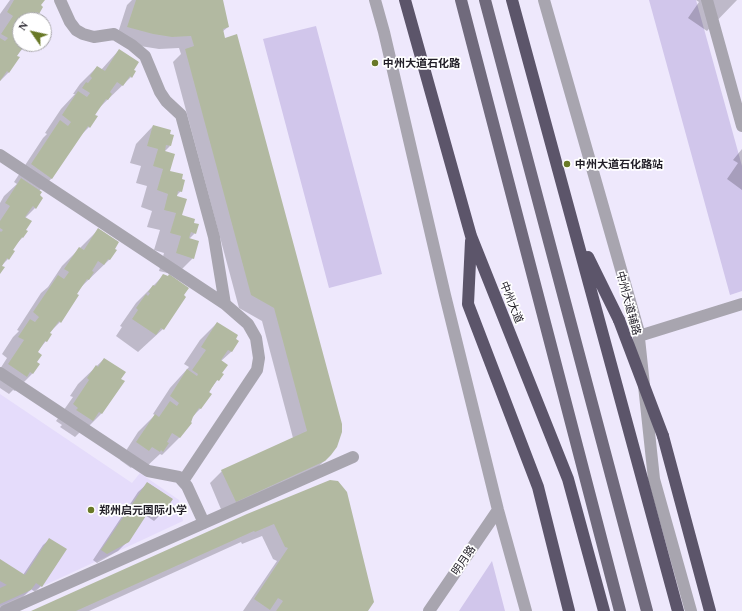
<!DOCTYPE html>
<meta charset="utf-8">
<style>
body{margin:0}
#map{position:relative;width:742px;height:611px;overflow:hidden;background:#eee8fc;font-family:Georgia,serif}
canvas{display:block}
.north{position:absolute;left:12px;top:12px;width:40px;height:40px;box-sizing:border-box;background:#fff;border:1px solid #a6a5a9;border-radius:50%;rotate:304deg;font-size:11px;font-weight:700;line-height:16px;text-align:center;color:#211e27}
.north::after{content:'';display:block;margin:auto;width:14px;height:18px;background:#697927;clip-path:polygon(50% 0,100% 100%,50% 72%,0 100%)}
</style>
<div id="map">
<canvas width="742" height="611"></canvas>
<div class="north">N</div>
</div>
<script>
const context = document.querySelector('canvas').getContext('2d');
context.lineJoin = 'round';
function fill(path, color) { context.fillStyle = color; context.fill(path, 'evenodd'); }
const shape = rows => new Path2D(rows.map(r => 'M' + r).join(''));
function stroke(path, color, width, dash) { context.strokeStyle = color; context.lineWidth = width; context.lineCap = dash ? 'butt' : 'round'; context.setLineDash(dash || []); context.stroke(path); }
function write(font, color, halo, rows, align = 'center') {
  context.font = font + ' Georgia,"Noto Sans SC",serif'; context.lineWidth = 3.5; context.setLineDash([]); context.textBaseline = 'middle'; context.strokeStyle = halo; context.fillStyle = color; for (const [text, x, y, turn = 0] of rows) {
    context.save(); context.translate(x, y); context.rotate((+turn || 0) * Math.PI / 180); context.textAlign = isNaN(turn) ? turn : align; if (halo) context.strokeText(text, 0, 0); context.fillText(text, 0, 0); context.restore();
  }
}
fill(shape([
 [0,394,132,483,140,473,179,500,183,521,0,606]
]), '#e5dcfb');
fill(shape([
 [649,0,696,0,742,166,742,291,730,295],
 [316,26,382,274,329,288,263,39],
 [492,561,505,611,459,611]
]), '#d1c6eb');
fill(shape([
 [10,0,44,0,40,5,38,13,31,20,20,20,20,44,27,44,16,56,9,72,0,81,0,14],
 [132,0,222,0,228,27,222,32,331,454,318,467,223,514,210,483,222,471,293,438,262,321,239,308,173,62,181,54,179,48,159,49,140,46,116,39,127,5],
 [696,0,737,0,707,31,688,18,699,2],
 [119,50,133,70,131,77,98,109,89,127,78,138,52,178,39,191,35,208,25,218,25,230,23,237,16,244,8,259,1,266,0,273,0,203,4,196,17,184,14,182,43,138,47,134,45,133,61,109,75,94,73,94,80,84,97,67,101,70],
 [153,126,170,146,164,152,169,172,181,191,175,197,181,216,195,233,189,239,193,258,176,275,159,271,164,253,154,250,160,230,147,227,152,211,141,207,147,186,136,183,141,166,130,163,136,144],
 [742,149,742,190,727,179,738,163,733,160],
 [98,230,110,259,80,288,60,322,50,332,46,341,37,352,36,363,39,364,32,374,15,391,13,390,9,394,0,388,0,369,7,358,2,354,13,337,19,331,17,330,41,293,48,287,62,266],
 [164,275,163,329,138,352,116,336,122,327,120,326,136,303],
 [217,323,238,341,231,352,221,361,221,374,222,374,212,387,201,408,192,417,191,423,179,438,162,455,160,454,145,468,135,464,131,468,120,460,138,432,155,415,153,414,170,388,189,367,184,364,200,340],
 [104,359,123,382,101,414,84,431,82,430,75,437,60,427,62,425,56,421,73,397,70,396,78,384],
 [330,481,367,611,243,611,277,561,273,559,262,536,242,544,241,542,89,611,33,611],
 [148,483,172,499,163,512,154,521,145,515,128,541,118,551,97,563,93,560,138,492],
 [50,539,41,586,35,592,31,589,21,599,0,608,0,560,23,575,43,545]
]), '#0003');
fill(shape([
 [14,0,45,0,41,5,43,7,39,14,37,12,31,20,20,20,20,44,25,44,17,56,20,57,9,73,7,71,0,81,0,38,5,41,8,38,1,34,13,16,7,12],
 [136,0,223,0,229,27,223,29,225,38,237,34,342,424,342,432,337,447,331,455,325,461,236,502,221,470,307,431,274,308,251,295,185,49,194,46,191,36,172,37,153,34,127,27],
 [119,49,139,62,134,70,136,71,132,78,130,76,123,86,117,82,110,92,112,94,108,100,106,99,95,115,98,116,90,128,88,126,52,179,31,164,60,120,68,126,71,122,62,115,78,91,87,97,90,93,82,88,86,82,88,83,92,78,90,76,97,66,105,71],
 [153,125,171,130,170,134,174,135,171,146,166,145,165,151,175,154,170,171,183,174,182,179,185,180,182,192,178,191,177,196,187,199,182,215,195,219,194,223,199,224,196,234,191,232,189,238,199,241,194,259,176,253,181,236,170,233,176,213,164,210,168,194,157,190,163,169,153,166,158,149,147,146],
 [21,178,42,192,40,195,43,198,36,209,33,206,25,217,32,221,26,230,28,231,23,238,22,237,13,250,15,251,9,260,7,258,2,266,5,267,0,274,0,231,1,232,3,230,0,228,0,221,10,206,5,203],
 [98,228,119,242,115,249,117,250,110,260,108,259,104,265,98,261,92,271,94,272,89,280,87,279,77,294,79,295,61,323,59,321,50,333,52,334,47,342,45,341,38,352,42,355,37,362,40,364,33,374,30,372,27,377,8,364,24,340,18,337,30,319,35,322,39,317,33,312,58,275,64,279,69,272,64,269,79,247,84,250],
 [163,274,168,276,169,274,189,288,184,295,186,297,164,330,161,328,156,335,132,319,138,310,136,308,146,294,148,296,150,293,148,292,153,285,155,286],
 [217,322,238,335,236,339,239,341,232,352,228,350,221,360,228,365,222,373,224,374,219,381,217,380,209,392,212,394,201,409,199,408,193,417,191,422,192,423,180,438,172,433,167,442,169,443,163,452,161,450,160,452,152,447,149,451,136,442,155,414,159,417,170,401,177,406,179,403,170,396,187,369,197,376,198,374,192,370,206,350,201,347],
 [104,358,126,372,121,379,125,381,102,414,99,412,93,421,76,410,78,408,73,404,89,380,87,378,96,365,98,367],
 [330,480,338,481,347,492,374,602,368,611,276,611,283,601,278,598,270,610,254,599,288,548,285,547,274,524,255,532,254,531,76,611,31,611,247,514],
 [147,482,173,499,164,512,153,505,129,542,107,554,101,550],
 [49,538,67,549,42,587,36,583,31,590,0,604,0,588,7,585,0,581,0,559,25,575]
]), '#b2b9a1');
stroke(shape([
 [60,0,70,22,76,30,83,34,94,37,114,34,132,45,145,56,160,92,166,101,181,115,214,237,225,304],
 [375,0,384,32,445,295,498,510,526,611],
 [544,0,638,329,654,479,691,611],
 [707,0,742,126],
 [0,155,225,304,248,324,256,338,259,358,257,370,183,481],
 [639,336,742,304],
 [0,373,148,471,179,477,187,486,204,523],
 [5,611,353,457],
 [429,611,498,510]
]), '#a8a5af', 12);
stroke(shape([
 [461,0,620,611],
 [485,0,647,611]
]), '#706a7c', 12);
stroke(shape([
 [405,0,471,236,568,479,604,611],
 [512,0,678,611],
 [471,241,468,304,538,487,569,611],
 [588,257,619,320],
 [663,436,710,611]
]), '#5c556a', 12);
stroke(shape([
 [619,320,663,436]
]), '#5c556a', 12);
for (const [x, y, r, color] of [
 [375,63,4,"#697927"],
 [567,164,4,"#697927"],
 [91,510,4,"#697927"]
]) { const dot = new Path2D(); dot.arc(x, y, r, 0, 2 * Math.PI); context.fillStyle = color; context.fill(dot); stroke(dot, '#fff', 1.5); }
write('bold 11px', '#211e27', '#fff', [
 ["中州大道石化路",383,63],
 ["中州大道石化路站",575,164],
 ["郑州启元国际小学",99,510]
], 'left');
write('11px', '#211e27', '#fff', [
 ["中州大道",512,302,68],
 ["中州大道辅路",629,303,75],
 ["明月路",463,560,-56]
]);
</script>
